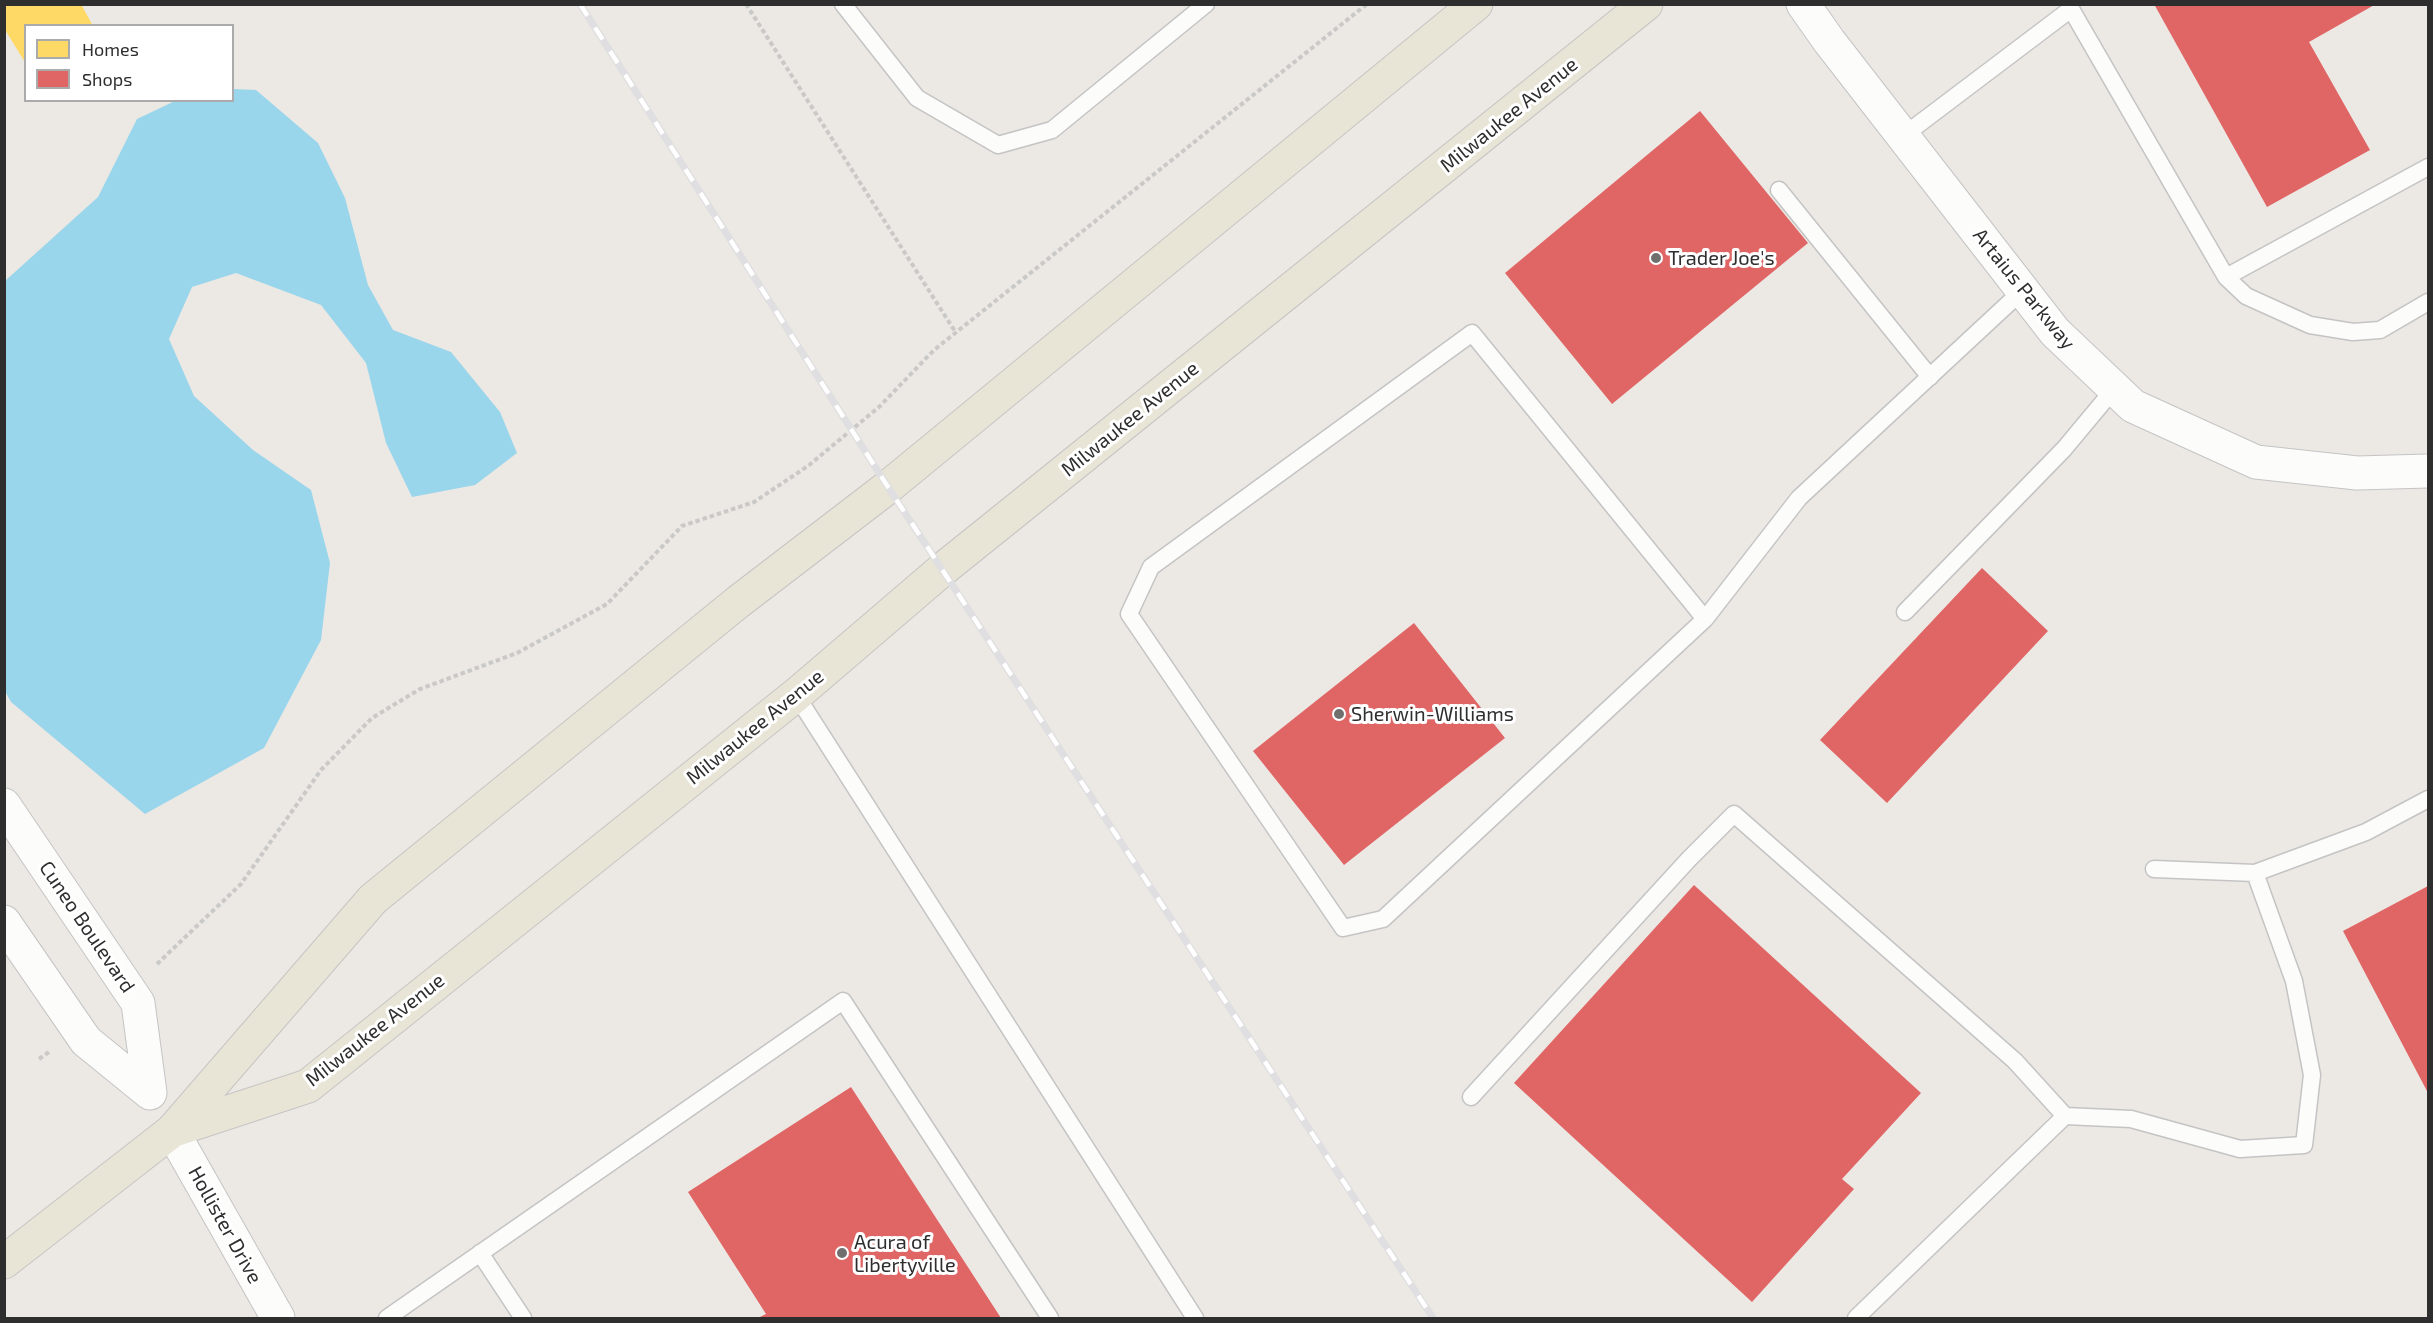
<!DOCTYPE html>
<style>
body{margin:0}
#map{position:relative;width:2433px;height:1323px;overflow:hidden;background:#ece8e4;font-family:"Exo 2",sans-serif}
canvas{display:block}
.frame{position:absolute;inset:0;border:6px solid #2e2e2e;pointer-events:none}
.legend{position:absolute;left:24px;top:24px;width:210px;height:78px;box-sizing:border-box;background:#fff;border:2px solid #ababab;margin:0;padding:8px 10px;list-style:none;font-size:18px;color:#2e2e2e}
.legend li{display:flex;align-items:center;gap:12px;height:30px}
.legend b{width:30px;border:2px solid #ababab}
</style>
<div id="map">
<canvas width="2433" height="1323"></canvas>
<div class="frame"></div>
<ul class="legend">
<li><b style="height:16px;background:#ffd966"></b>Homes</li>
<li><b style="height:16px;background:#e06666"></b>Shops</li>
</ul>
</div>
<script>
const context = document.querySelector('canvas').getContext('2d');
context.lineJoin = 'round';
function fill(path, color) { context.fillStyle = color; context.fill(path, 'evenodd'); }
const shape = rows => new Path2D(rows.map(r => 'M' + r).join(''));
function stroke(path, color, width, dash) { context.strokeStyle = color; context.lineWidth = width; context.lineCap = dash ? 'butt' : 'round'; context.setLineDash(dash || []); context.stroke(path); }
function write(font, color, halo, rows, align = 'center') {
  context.font = font + ' "Exo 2",sans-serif'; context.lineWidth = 6; context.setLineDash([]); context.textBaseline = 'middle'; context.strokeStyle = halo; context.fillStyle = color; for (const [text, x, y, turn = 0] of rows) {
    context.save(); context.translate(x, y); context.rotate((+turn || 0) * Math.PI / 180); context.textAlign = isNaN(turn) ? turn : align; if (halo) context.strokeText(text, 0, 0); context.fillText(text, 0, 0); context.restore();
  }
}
fill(shape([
 [233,89,256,90,318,143,345,198,368,285,393,330,451,352,500,412,517,453,475,485,412,497,386,443,366,363,321,305,236,273,192,287,169,339,194,396,253,450,311,490,330,563,321,640,264,748,145,814,11,702,5,691,5,281,98,197,137,119,175,101,232,100]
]), '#99d6ec');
fill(shape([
 [4,4,81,4,93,26,26,26,26,64,4,28]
]), '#ffd966');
fill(shape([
 [2154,4,2376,4,2309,42,2370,150,2267,207],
 [1700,111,1808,243,1612,404,1505,273],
 [1982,568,2048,631,1887,803,1820,740],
 [1414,623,1505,738,1344,865,1253,751],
 [1694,885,1921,1093,1842,1179,1854,1189,1752,1302,1514,1083],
 [2428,886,2428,1093,2343,931],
 [851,1087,1001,1318,758,1318,766,1314,688,1192]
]), '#e06666');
const service = shape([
 [843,4,917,98,998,145,1052,130,1206,4],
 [1903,136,2071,9,2226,277,2246,296,2310,325,2353,332,2380,330,2428,302],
 [1779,190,1930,377],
 [2226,277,2428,167],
 [1905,612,2064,449,2114,389],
 [1705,619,1472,333,1151,567,1129,614,1343,928,1383,919,1705,619,1799,498,2023,290],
 [796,695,1195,1318],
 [2154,869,2255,873,2366,832,2428,799],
 [1471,1097,1689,859,1734,814,2015,1061,2065,1116,2131,1119,2240,1149,2304,1145,2312,1075,2294,981,2255,873],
 [480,1253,523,1318],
 [387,1318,843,1001,1050,1318],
 [1856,1318,2065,1116]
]);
const minor = shape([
 [4,805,138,1003,150,1093,86,1041,4,922]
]);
const tertiary = shape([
 [1803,4,1829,41,2055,332,2133,406,2256,462,2357,473,2428,471],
 [172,1131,278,1318]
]);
const primary = shape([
 [174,1130,308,1086,796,695,943,569,1646,4],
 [4,1262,172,1131,373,899,738,602,888,487,1476,4]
]);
stroke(service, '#c5c4c5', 19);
stroke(minor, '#c5c4c5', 35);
stroke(tertiary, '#c5c4c5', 35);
stroke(primary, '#c6c5c4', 35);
stroke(shape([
 [746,4,956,333],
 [157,964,241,884,321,770,372,718,420,689,517,653,607,604,682,526,754,502,808,466,879,407,934,350,1367,4],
 [39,1059,49,1052]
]), '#c9c9c8', 4, [4.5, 3]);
stroke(service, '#fcfcfb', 16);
stroke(minor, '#fcfcfb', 33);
stroke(tertiary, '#fcfcfb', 33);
stroke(primary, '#e8e4d6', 33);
const rail = shape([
 [580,4,888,487,1433,1318]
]);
stroke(rail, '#dfdfe1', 7);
stroke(rail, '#fff', 4.5, [14]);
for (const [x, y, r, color] of [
 [1656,258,6,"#706f6e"],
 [1339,714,6,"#706f6e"],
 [842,1253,6,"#706f6e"]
]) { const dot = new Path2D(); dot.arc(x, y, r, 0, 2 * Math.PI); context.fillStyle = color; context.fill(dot); stroke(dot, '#fff', 2); }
write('20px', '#2e2e2e', '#fff', [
 ["Milwaukee Avenue",1509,115,-39],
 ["Artaius Parkway",2024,289,51],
 ["Milwaukee Avenue",1130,419,-39],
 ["Milwaukee Avenue",755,727,-39],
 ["Cuneo Boulevard",87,927,56],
 ["Milwaukee Avenue",375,1030,-38],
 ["Hollister Drive",225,1225,61]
]);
write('20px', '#2e2e2e', '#fff', [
 ["Trader Joe's",1668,258],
 ["Sherwin-Williams",1351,714],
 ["Acura of",854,1242],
 ["Libertyville",854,1265]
], 'left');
</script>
